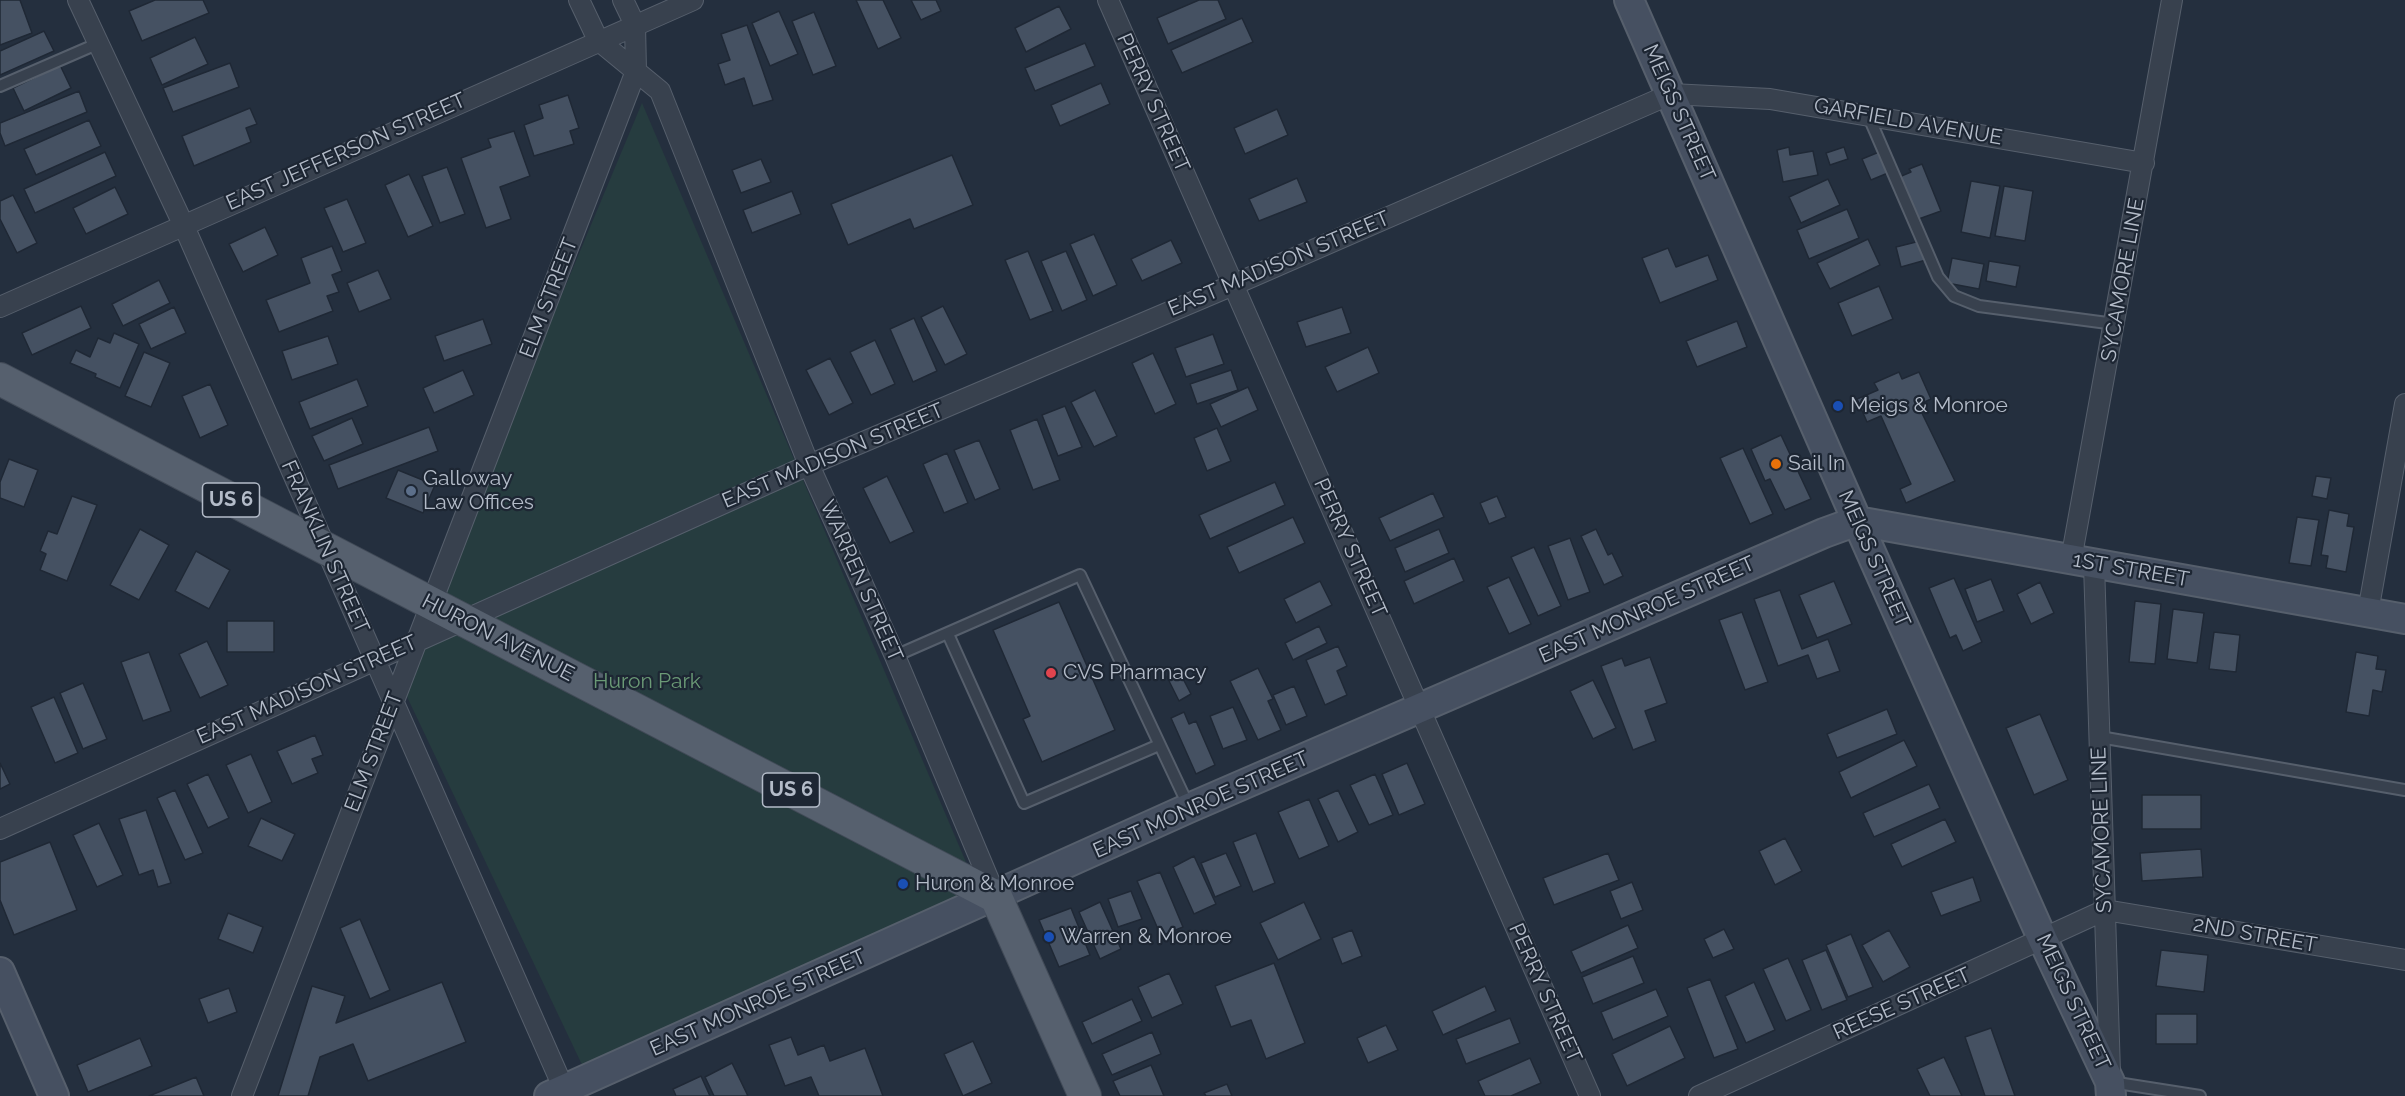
<!DOCTYPE html>
<style>
body{margin:0}
canvas{display:block;background:#242f3e}
</style>
<canvas width="2405" height="1096"></canvas>
<script>
const context = document.querySelector('canvas').getContext('2d');
context.lineJoin = 'round';
function fill(path, color) { context.fillStyle = color; context.fill(path, 'evenodd'); }
const shape = rows => new Path2D(rows.map(r => 'M' + r).join(''));
function stroke(path, color, width, dash) { context.strokeStyle = color; context.lineWidth = width; context.lineCap = dash ? 'butt' : 'round'; context.setLineDash(dash || []); context.stroke(path); }
function write(font, color, halo, rows, align = 'center') {
  context.font = font + ' Raleway,sans-serif'; context.lineWidth = 4.5; context.setLineDash([]); context.textBaseline = 'middle'; context.strokeStyle = halo; context.fillStyle = color; for (const [text, x, y, turn = 0] of rows) {
    context.save(); context.translate(x, y); context.rotate((+turn || 0) * Math.PI / 180); context.textAlign = isNaN(turn) ? turn : align; if (halo) context.strokeText(text, 0, 0); context.fillText(text, 0, 0); context.restore();
  }
}
fill(shape([
 [642,103,977,888,585,1071,400,682]
]), '#263c3f');
const building = shape([
 [0,0,20,0,32,33,0,45,0,0],
 [155,0,203,0,209,13,142,41,129,11,155,0],
 [856,0,883,0,901,38,878,49,856,0],
 [911,0,936,0,941,11,921,20,911,0],
 [1199,0,1218,0,1226,19,1168,44,1157,18,1199,0],
 [1059,6,1071,29,1026,52,1015,28,1059,6],
 [779,11,798,54,770,66,752,23,779,11],
 [814,12,836,66,813,75,792,21,814,12],
 [1242,18,1253,42,1182,73,1171,50,1242,18],
 [747,25,773,100,753,106,744,78,725,85,718,64,730,60,721,34,747,25],
 [44,31,54,51,0,75,0,51,44,31],
 [195,37,208,64,162,85,150,58,195,37],
 [1085,43,1095,66,1035,91,1025,68,1085,43],
 [230,63,239,87,173,112,163,88,230,63],
 [60,65,71,88,24,111,13,88,60,65],
 [1101,83,1110,104,1060,126,1051,105,1101,83],
 [79,91,87,112,5,146,0,133,0,123,79,91],
 [568,95,579,128,570,131,574,144,534,156,524,125,543,118,539,105,568,95],
 [250,108,257,124,246,128,251,142,194,166,182,136,250,108],
 [1277,109,1288,135,1245,154,1234,128,1277,109],
 [89,120,101,146,36,175,24,149,89,120],
 [514,131,530,176,500,187,511,219,486,228,461,158,491,147,488,139,514,131],
 [1789,147,1790,155,1813,151,1818,175,1783,182,1777,150,1789,147],
 [1844,147,1848,159,1830,165,1826,153,1844,147],
 [105,152,116,176,35,213,24,189,105,152],
 [1879,152,1888,173,1871,180,1862,159,1879,152],
 [952,155,973,205,914,229,910,219,848,245,831,204,952,155],
 [761,159,771,182,741,193,732,170,761,159],
 [1922,164,1941,211,1916,220,1899,177,1911,172,1909,169,1922,164],
 [447,167,465,214,440,223,422,176,447,167],
 [409,174,433,226,408,237,385,185,409,174],
 [1297,178,1307,202,1259,221,1249,199,1297,178],
 [1828,179,1840,205,1801,223,1789,197,1828,179],
 [1971,181,2000,186,1990,238,1961,232,1971,181],
 [2004,186,2033,191,2025,241,1995,236,2004,186],
 [115,187,128,214,86,234,73,208,115,187],
 [792,191,801,214,752,233,743,210,792,191],
 [13,195,37,243,17,253,0,219,0,201,13,195],
 [347,199,366,243,343,252,324,208,347,199],
 [1847,209,1859,238,1809,259,1797,230,1847,209],
 [265,227,278,255,243,272,229,244,265,227],
 [1094,234,1117,285,1093,296,1070,244,1094,234],
 [1868,239,1880,265,1830,289,1817,263,1868,239],
 [1171,240,1182,263,1142,281,1131,259,1171,240],
 [1920,241,1926,260,1901,267,1896,247,1920,241],
 [332,246,342,271,332,275,339,292,327,296,333,311,279,332,266,300,310,283,301,258,332,246],
 [1668,248,1676,267,1708,255,1718,280,1660,303,1642,258,1668,248],
 [1028,251,1053,311,1030,320,1005,260,1028,251],
 [1066,251,1087,300,1062,311,1041,261,1066,251],
 [1952,258,1984,264,1979,289,1947,283,1952,258],
 [1989,261,2020,266,2016,287,1986,281,1989,261],
 [378,270,391,299,359,312,347,283,378,270],
 [159,280,170,303,123,326,112,304,159,280],
 [1879,286,1893,319,1852,336,1838,303,1879,286],
 [81,306,91,328,32,355,22,333,81,306],
 [943,306,967,354,945,365,921,317,943,306],
 [174,307,186,333,151,349,139,324,174,307],
 [1342,307,1351,333,1306,347,1297,322,1342,307],
 [914,318,937,371,913,382,890,329,914,318],
 [483,319,492,344,444,361,435,336,483,319],
 [1737,321,1747,347,1697,367,1686,341,1737,321],
 [114,333,139,344,120,388,95,377,96,374,70,363,76,350,90,357,98,338,110,343,114,333],
 [1213,334,1224,364,1186,377,1175,348,1213,334],
 [328,336,338,364,292,380,282,351,328,336],
 [875,340,895,384,871,395,850,352,875,340],
 [1368,347,1379,373,1337,392,1325,367,1368,347],
 [144,352,170,363,151,407,125,396,144,352],
 [1153,353,1176,404,1155,414,1132,363,1153,353],
 [830,358,853,403,829,415,806,370,830,358],
 [463,370,474,395,434,413,423,388,463,370],
 [1231,370,1238,390,1197,404,1190,384,1231,370],
 [1899,372,1902,379,1919,372,1931,399,1918,405,1955,481,1906,503,1900,489,1911,484,1881,416,1867,422,1857,399,1878,390,1874,383,1899,372],
 [357,379,368,406,310,429,299,402,357,379],
 [210,384,228,425,200,438,182,396,210,384],
 [1248,387,1258,410,1221,427,1210,404,1248,387],
 [1095,390,1117,436,1094,447,1071,402,1095,390],
 [1065,406,1082,447,1058,456,1042,415,1065,406],
 [352,418,363,444,324,461,312,436,352,418],
 [1037,419,1060,480,1033,490,1010,430,1037,419],
 [429,427,438,451,338,489,329,465,429,427],
 [1217,428,1231,461,1207,471,1194,438,1217,428],
 [1781,435,1811,499,1785,510,1770,479,1765,481,1751,449,1781,435],
 [979,440,1000,489,975,500,954,450,979,440],
 [1743,448,1773,514,1750,524,1720,458,1743,448],
 [947,453,968,503,944,513,923,464,947,453],
 [9,459,38,470,24,507,0,498,0,482,9,459],
 [398,470,435,485,423,513,386,498,398,470],
 [887,476,914,532,890,543,863,488,887,476],
 [2316,476,2331,478,2327,499,2312,496,2316,476],
 [1275,482,1285,505,1210,539,1199,515,1275,482],
 [1433,493,1444,517,1390,541,1379,518,1433,493],
 [72,496,97,505,67,581,40,570,46,554,40,551,48,531,57,534,72,496],
 [1497,496,1506,517,1489,524,1480,503,1497,496],
 [2329,510,2349,514,2347,526,2354,527,2346,572,2326,568,2328,556,2321,555,2329,510],
 [1293,517,1305,543,1239,573,1227,547,1293,517],
 [2297,517,2319,520,2311,566,2289,563,2297,517],
 [140,529,169,545,139,600,110,585,140,529],
 [1439,529,1449,553,1405,572,1395,548,1439,529],
 [1596,529,1608,555,1612,553,1623,576,1604,585,1581,536,1596,529],
 [1570,538,1590,592,1568,600,1548,546,1570,538],
 [1534,547,1561,606,1538,616,1511,557,1534,547],
 [196,551,230,570,209,609,175,591,196,551],
 [1454,558,1464,581,1414,604,1404,581,1454,558],
 [1509,577,1531,624,1509,634,1487,587,1509,577],
 [1954,578,1982,642,1963,651,1956,635,1950,638,1929,588,1954,578],
 [1991,579,2004,611,1977,622,1965,589,1991,579],
 [1320,581,1332,605,1296,623,1284,599,1320,581],
 [1834,581,1852,624,1817,638,1799,595,1834,581],
 [2040,582,2054,613,2031,624,2017,594,2040,582],
 [1780,590,1802,649,1828,639,1840,671,1817,679,1808,655,1778,666,1754,599,1780,590],
 [2135,601,2161,604,2155,664,2129,662,2135,601],
 [1059,602,1115,730,1042,762,1023,719,1030,716,993,630,1059,602],
 [2173,609,2204,613,2197,663,2167,659,2173,609],
 [1742,612,1768,682,1745,690,1719,620,1742,612],
 [227,621,274,621,274,652,227,652,227,621],
 [1319,626,1327,643,1293,660,1285,643,1319,626],
 [2214,632,2240,635,2236,672,2209,669,2214,632],
 [207,641,228,685,200,698,179,654,207,641],
 [1338,646,1347,666,1337,671,1347,695,1325,705,1306,660,1338,646],
 [149,652,171,711,143,721,121,662,149,652],
 [2356,652,2378,656,2376,669,2386,670,2382,692,2373,690,2369,716,2346,712,2356,652],
 [1650,657,1667,703,1645,711,1656,741,1633,750,1601,666,1622,658,1625,666,1650,657],
 [1258,668,1273,699,1268,701,1281,730,1258,740,1230,681,1258,668],
 [1179,671,1191,694,1179,701,1167,677,1179,671],
 [1593,680,1616,728,1593,739,1570,691,1593,680],
 [83,683,107,739,83,749,60,693,83,683],
 [1294,686,1307,716,1286,725,1273,695,1294,686],
 [54,697,78,753,55,763,31,707,54,697],
 [1233,707,1247,740,1223,749,1210,716,1233,707],
 [1887,709,1897,734,1837,758,1827,734,1887,709],
 [1184,712,1189,724,1196,721,1215,765,1196,774,1171,718,1184,712],
 [2040,714,2068,780,2034,795,2006,728,2040,714],
 [315,735,323,755,312,759,318,773,292,784,277,751,315,735],
 [1904,740,1917,766,1851,798,1839,772,1904,740],
 [251,754,272,802,248,813,226,765,251,754],
 [0,763,10,784,0,789,0,763],
 [1407,763,1425,804,1399,815,1382,774,1407,763],
 [208,774,229,818,208,828,187,784,208,774],
 [1375,774,1393,815,1369,825,1350,785,1375,774],
 [1929,784,1940,808,1874,837,1863,813,1929,784],
 [175,790,203,853,185,860,157,798,175,790],
 [1338,790,1358,832,1338,842,1318,799,1338,790],
 [2142,795,2201,795,2201,829,2142,829,2142,795],
 [1309,799,1329,846,1299,859,1278,812,1309,799],
 [146,810,171,883,158,887,153,870,139,875,119,819,146,810],
 [261,818,295,834,282,861,248,846,261,818],
 [1945,819,1956,842,1902,867,1891,844,1945,819],
 [99,823,123,875,97,887,73,835,99,823],
 [1256,833,1275,883,1253,892,1233,842,1256,833],
 [1785,838,1802,871,1775,885,1759,851,1785,838],
 [50,842,77,910,14,935,0,900,0,862,50,842],
 [2201,849,2203,877,2142,881,2140,853,2201,849],
 [1226,853,1241,886,1215,897,1201,863,1226,853],
 [1608,853,1619,880,1554,905,1543,878,1608,853],
 [1194,856,1216,904,1194,914,1173,867,1194,856],
 [1160,872,1183,927,1161,936,1137,881,1160,872],
 [1973,877,1981,901,1941,916,1931,892,1973,877],
 [1632,882,1643,910,1621,919,1610,891,1632,882],
 [1131,891,1142,919,1118,927,1108,899,1131,891],
 [1100,902,1121,949,1100,959,1079,912,1100,902],
 [1304,902,1321,939,1278,960,1260,923,1304,902],
 [1071,908,1090,955,1059,967,1039,920,1071,908],
 [228,913,263,927,253,953,218,939,228,913],
 [360,919,390,990,370,999,340,928,360,919],
 [1628,925,1638,948,1581,973,1571,951,1628,925],
 [1724,929,1734,949,1713,958,1704,939,1724,929],
 [1352,930,1362,956,1342,964,1332,938,1352,930],
 [1889,930,1910,967,1883,982,1862,945,1889,930],
 [1851,934,1873,987,1848,997,1826,945,1851,934],
 [1826,950,1847,1000,1822,1010,1802,960,1826,950],
 [2161,950,2208,955,2204,992,2156,986,2161,950],
 [1633,956,1644,983,1593,1004,1582,977,1633,956],
 [1788,958,1811,1010,1786,1021,1763,969,1788,958],
 [1274,963,1305,1043,1266,1059,1251,1020,1231,1027,1215,986,1274,963],
 [1169,973,1183,1004,1152,1018,1138,987,1169,973],
 [1710,979,1738,1049,1714,1058,1687,988,1710,979],
 [442,982,466,1042,368,1081,353,1044,320,1057,308,1096,278,1096,312,986,345,996,336,1023,442,982],
 [1754,982,1775,1030,1746,1043,1725,996,1754,982],
 [1485,986,1496,1011,1443,1035,1432,1011,1485,986],
 [229,988,237,1012,208,1023,199,999,229,988],
 [1656,989,1668,1016,1613,1040,1601,1012,1656,989],
 [1132,999,1142,1021,1092,1044,1082,1022,1132,999],
 [2156,1014,2197,1014,2197,1044,2156,1044,2156,1014],
 [1510,1018,1520,1043,1466,1064,1456,1039,1510,1018],
 [1386,1025,1398,1050,1368,1063,1357,1038,1386,1025],
 [1670,1026,1685,1058,1627,1086,1612,1054,1670,1026],
 [1991,1028,2015,1096,1985,1096,1965,1037,1991,1028],
 [1152,1032,1161,1054,1112,1075,1102,1054,1152,1032],
 [791,1037,798,1055,824,1045,830,1061,865,1048,883,1096,819,1096,811,1077,785,1086,769,1045,791,1037],
 [140,1038,152,1066,88,1092,77,1065,140,1038],
 [973,1041,992,1083,963,1096,944,1054,973,1041],
 [1944,1057,1962,1096,1930,1096,1917,1069,1944,1057],
 [1530,1058,1541,1083,1511,1096,1485,1096,1478,1081,1530,1058],
 [732,1063,748,1096,714,1096,705,1077,732,1063],
 [1151,1065,1164,1096,1120,1096,1113,1081,1151,1065],
 [701,1076,710,1096,676,1096,673,1089,701,1076],
 [196,1077,204,1096,149,1096,196,1077],
 [1227,1084,1232,1096,1206,1096,1204,1093,1227,1084]
]);
fill(building, '#455162');
stroke(building, '#1f2835', 1.5);
const lane = shape([
 [0,86,99,43],
 [1868,115,1938,277,1954,296,1979,306,2115,324],
 [948,634,1024,803,1159,745],
 [895,656,1080,575,1189,807],
 [2100,737,2405,790],
 [2111,1082,2200,1096]
]);
const street = shape([
 [78,0,183,224,567,1096],
 [579,0,598,40,660,91,809,465,895,656,996,897],
 [1108,0,1590,1096],
 [0,307,693,0],
 [2071,560,2172,0],
 [2094,564,2110,1073],
 [2368,612,2405,404],
 [0,829,809,465,1233,285,1671,94,1770,99,2144,163],
 [242,1096,636,71,635,25,623,0],
 [1699,1096,2105,910,2405,960]
]);
const secondary = shape([
 [1629,0,1857,521,2043,940,2110,1082,2111,1096],
 [0,972,54,1096],
 [549,1096,1189,808,1824,533,1857,521,2405,619]
]);
const primary = shape([
 [0,379,996,897,1085,1096]
]);
stroke(lane, '#565f6c', 14);
stroke(street, '#565f6c', 22);
stroke(secondary, '#565f6c', 32);
stroke(primary, '#414a57', 34);
stroke(lane, '#38414e', 10);
stroke(street, '#38414e', 20);
stroke(secondary, '#465061', 28);
stroke(primary, '#56606e', 32);
for (const [x, y, r, color] of [
 [1838,406,6,"#1a4fb4"],
 [1776,464,6,"#e8710a"],
 [411,491,6,"#5c6f8a"],
 [1051,673,6,"#e0444e"],
 [903,884,6,"#1a4fb4"],
 [1049,937,6,"#1a4fb4"]
]) { const dot = new Path2D(); dot.arc(x, y, r, 0, 2 * Math.PI); context.fillStyle = color; context.fill(dot); stroke(dot, '#1d2633', 2); }
for (const [x, y, w] of [
 [231,500,57],
 [791,790,57]
]) { const box = new Path2D(); box.roundRect(x - w / 2, y - 17, w, 34, 4.5); context.fillStyle = '#1d2633'; context.fill(box); stroke(box, '#b4bcc9', 1.5); }
write('bold 20px', '#b4bcc9', null, [
 ["US 6",231,500],
 ["US 6",791,790]
]);
write('21px', '#b4bcc9', '#1d2633', [
 ["PERRY STREET",1153,103,66],
 ["MEIGS STREET",1679,113,66],
 ["GARFIELD AVENUE",1908,122,10],
 ["EAST JEFFERSON STREET",346,152,-24],
 ["EAST MADISON STREET",1279,264,-23],
 ["SYCAMORE LINE",2123,280,-80],
 ["ELM STREET",549,298,-69],
 ["EAST MADISON STREET",833,456,-23],
 ["FRANKLIN STREET",325,547,66],
 ["PERRY STREET",1350,548,66],
 ["MEIGS STREET",1874,559,66],
 ["1ST STREET",2131,570,10],
 ["WARREN STREET",861,581,66],
 ["EAST MONROE STREET",1647,610,-24],
 ["HURON AVENUE",498,638,27],
 ["EAST MADISON STREET",307,690,-24],
 ["ELM STREET",374,752,-69],
 ["EAST MONROE STREET",1201,805,-24],
 ["SYCAMORE LINE",2102,830,-92],
 ["2ND STREET",2255,935,10],
 ["PERRY STREET",1545,993,66],
 ["MEIGS STREET",2073,1002,65],
 ["EAST MONROE STREET",758,1003,-24],
 ["REESE STREET",1902,1004,-24]
]);
write('21px', '#b4bcc9', '#1d2633', [
 ["Meigs & Monroe",1850,406],
 ["Sail In",1788,464],
 ["Galloway",423,479],
 ["Law Offices",423,503],
 ["CVS Pharmacy",1063,673],
 ["Huron & Monroe",915,884],
 ["Warren & Monroe",1061,937]
], 'left');
write('21px', '#6b9a76', '#1d2633', [
 ["Huron Park",647,682]
]);
</script>
